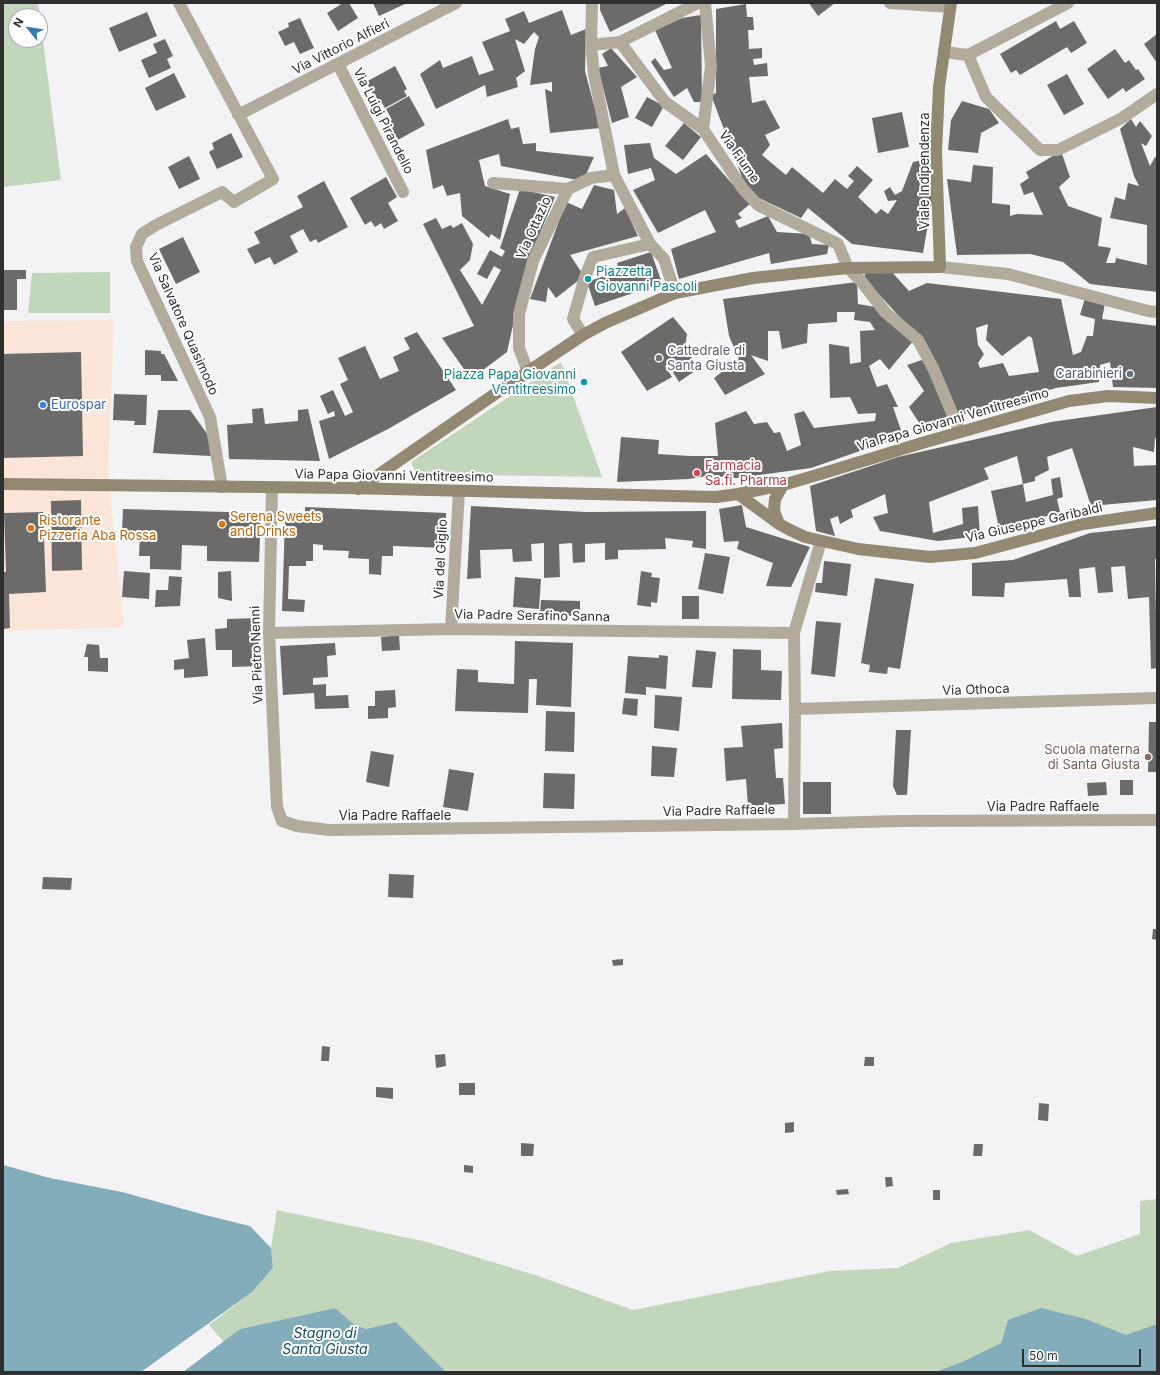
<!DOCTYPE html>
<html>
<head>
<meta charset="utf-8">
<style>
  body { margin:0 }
  #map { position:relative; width:1160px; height:1375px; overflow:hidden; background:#f3f3f5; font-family:Inter,sans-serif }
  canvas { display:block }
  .frame { position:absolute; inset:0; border:4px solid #2f2f30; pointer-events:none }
  .north { position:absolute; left:8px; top:8px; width:40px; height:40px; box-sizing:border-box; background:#fff; border:1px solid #acacac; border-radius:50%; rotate:300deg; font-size:11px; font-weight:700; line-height:16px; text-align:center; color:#2f2f30 }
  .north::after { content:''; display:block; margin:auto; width:14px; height:18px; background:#357bb0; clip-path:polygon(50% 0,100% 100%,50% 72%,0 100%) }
  .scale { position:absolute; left:1022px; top:1349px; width:119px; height:18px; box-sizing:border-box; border:2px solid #2f2f30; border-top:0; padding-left:5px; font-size:12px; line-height:14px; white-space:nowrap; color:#2f2f30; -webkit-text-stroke:3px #fff; paint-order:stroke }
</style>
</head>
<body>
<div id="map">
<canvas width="1160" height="1375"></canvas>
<div class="frame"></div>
<div class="north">N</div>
<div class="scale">50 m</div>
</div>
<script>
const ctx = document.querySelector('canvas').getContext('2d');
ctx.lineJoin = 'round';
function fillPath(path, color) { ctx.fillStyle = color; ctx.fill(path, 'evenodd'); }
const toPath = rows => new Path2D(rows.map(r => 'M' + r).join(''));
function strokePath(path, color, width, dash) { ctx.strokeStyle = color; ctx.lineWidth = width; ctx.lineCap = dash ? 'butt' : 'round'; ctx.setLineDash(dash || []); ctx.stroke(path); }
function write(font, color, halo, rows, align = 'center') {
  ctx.font = font + ' Inter,sans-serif'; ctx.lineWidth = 4; ctx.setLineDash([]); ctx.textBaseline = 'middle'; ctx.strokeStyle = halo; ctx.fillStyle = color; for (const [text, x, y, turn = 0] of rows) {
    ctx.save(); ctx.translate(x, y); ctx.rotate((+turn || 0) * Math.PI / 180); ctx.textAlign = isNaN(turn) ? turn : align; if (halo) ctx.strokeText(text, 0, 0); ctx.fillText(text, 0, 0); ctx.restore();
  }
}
const industrial = toPath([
  [114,320,108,472,124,627,3,631,3,321]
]);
const green = toPath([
  [3,3,38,3,40,16,16,16,16,40,40,40,40,18,61,180,3,187],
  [110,272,110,313,28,313,32,273],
  [561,362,602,477,416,474,411,462],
  [1157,1199,1157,1324,1127,1336,1086,1319,1008,1320,1001,1343,962,1362,935,1372,446,1372,396,1322,366,1329,355,1325,335,1308,240,1329,224,1342,209,1325,252,1292,273,1268,271,1248,277,1210,427,1242,538,1276,633,1310,830,1271,898,1268,951,1243,1029,1230,1077,1256,1140,1234,1140,1201]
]);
const water = toPath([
  [3,1165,50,1178,122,1192,205,1215,250,1226,271,1248,273,1268,252,1292,141,1372,3,1372],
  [335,1308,355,1325,366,1329,396,1322,446,1372,183,1372,240,1329],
  [1041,1308,1086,1319,1126,1335,1157,1324,1157,1372,935,1372,962,1362,1001,1343,1008,1320]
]);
const building = toPath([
  [343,3,349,3,358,18,338,31,327,13],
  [373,3,407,3,379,16],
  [600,3,668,3,610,32,600,10],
  [809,3,835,3,818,16],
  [746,4,747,17,753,17,754,30,748,30,749,49,762,48,762,58,753,59,754,65,767,63,768,76,749,77,752,103,765,100,780,128,765,135,770,145,762,155,786,175,792,167,823,193,835,179,847,189,854,181,848,176,857,166,873,180,858,197,876,214,881,209,888,214,897,200,888,201,884,191,890,187,895,195,902,191,913,162,927,159,933,195,923,253,852,244,808,208,801,218,748,193,711,95,716,93,716,9],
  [562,10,571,35,586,29,585,71,600,128,550,133,545,89,552,92,552,82,530,85,535,49,539,37,534,32,524,44,515,39,525,71,516,78,518,87,487,97,485,85,436,109,420,74,440,60,443,68,472,56,479,75,494,70,482,42,510,31,505,19,524,11,529,23],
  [147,12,157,36,119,52,109,28],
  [701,15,702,102,694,102,687,88,674,97,651,62,655,58,664,70,672,68,655,30,682,18],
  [300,18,314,48,300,54,294,42,285,46,278,32,289,27,288,23],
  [1056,21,1060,29,1074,21,1087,43,1071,53,1067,47,1020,75,1016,70,1011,73,1000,54],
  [1157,34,1157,63,1144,44],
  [165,39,173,56,167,59,171,68,149,78,141,60,157,53,153,44],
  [611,48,637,77,621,87,629,117,612,123,598,68,608,66,602,54],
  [1115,49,1125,63,1129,60,1136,70,1138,69,1145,79,1126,92,1123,88,1108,99,1087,69],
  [395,66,407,89,404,91,407,96,385,108,382,103,379,105,366,82],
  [174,73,186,97,156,111,145,88],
  [1067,74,1084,104,1064,115,1047,85],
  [409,96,425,125,396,141,386,123,392,120,386,109],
  [647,97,664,106,652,127,635,118],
  [962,101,989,109,999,123,981,133,978,153,948,150,951,120],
  [902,112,909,147,878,153,872,118],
  [508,119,511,129,519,127,523,144,536,143,536,151,594,157,583,181,501,166,499,154,479,160,485,186,510,194,500,240,491,234,489,238,462,216,460,193,447,196,443,185,433,189,426,150],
  [1131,119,1136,127,1140,121,1152,136,1146,146,1141,143,1150,166,1155,157,1157,158,1157,292,1090,284,1063,262,1030,254,957,255,947,179,971,182,973,165,993,167,992,203,1010,205,1010,216,1017,214,1043,215,1033,192,1024,195,1020,184,1029,178,1026,172,1061,151,1070,177,1059,187,1068,206,1102,218,1098,246,1111,248,1106,263,1115,263,1116,258,1147,265,1147,225,1110,218,1115,197,1125,200,1128,183,1139,186,1134,176,1120,129],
  [684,123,701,137,683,160,665,146],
  [231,133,243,157,217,169,209,152,214,149,212,143],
  [650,143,654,158,676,174,706,154,750,204,738,214,742,218,735,221,739,228,768,216,777,232,809,234,812,244,829,245,827,254,771,264,769,253,679,279,671,249,716,232,705,210,658,233,633,190,655,180,651,168,628,174,624,145],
  [189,156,200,179,179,189,168,167],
  [386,177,397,197,388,203,398,221,384,229,381,223,375,227,371,221,365,225,350,198],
  [324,181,348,227,318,243,316,239,310,242,303,229,290,236,298,252,274,265,270,257,255,264,247,249,260,243,254,232,303,207,297,196],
  [594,185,614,190,617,214,625,208,638,236,570,255,584,276,556,298,548,287,546,302,530,299,566,202,582,209],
  [520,189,555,197,526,267,507,352,471,379,442,338,474,326,423,224,436,218,442,229,451,225,453,228,462,223,473,244,470,260,460,270,482,305,501,270,494,266,487,279,477,274,490,250,502,257,505,251,500,248],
  [183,237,200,272,176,284,159,249],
  [651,252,662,283,595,306,587,282,619,271,617,263],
  [3,270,26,270,26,279,17,279,17,310,3,310],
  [866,270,891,271,909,291,927,283,1061,299,1073,355,1081,352,1087,336,1093,336,1095,319,1080,315,1085,298,1105,303,1102,319,1157,326,1157,388,1113,387,1110,362,1100,365,1099,382,1056,388,957,416,929,349,864,278],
  [988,324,986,340,1002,356,1029,336,1032,338,1039,372,1009,376,1003,363,980,368,978,363,984,354,978,345,976,328],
  [857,282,858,304,875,307,914,340,889,370,880,359,869,366,877,387,887,384,898,407,893,407,903,436,811,468,737,478,706,476,689,479,617,482,621,437,659,440,658,454,690,456,718,456,715,423,746,411,754,424,767,422,774,433,780,432,787,451,801,445,794,414,804,411,814,428,875,421,876,413,858,414,850,397,830,398,829,344,849,347,850,364,861,362,860,331,875,330,870,322,854,320,855,312,837,312,837,322,808,324,807,343,782,349,779,331,768,331,768,361,751,355,765,374,725,395,714,378,739,359,729,336,723,299],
  [673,317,687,334,685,348,699,368,679,382,668,364,665,366,672,377,647,391,621,352],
  [417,332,456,390,388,429,329,459,319,421,335,416,334,411,328,414,320,396,333,390,345,416,353,412,340,384,348,380,338,358,365,346,380,379,399,371,393,357,410,349,404,338],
  [145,350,161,351,161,354,164,354,178,381,161,381,161,375,145,375],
  [81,352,83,456,3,458,3,354],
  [922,360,935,377,952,419,923,429,909,407,924,391,907,365],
  [114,394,147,395,146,425,134,425,135,421,113,420],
  [1157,407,1157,439,1155,438,1154,452,1133,447,1134,466,1157,465,1157,500,1091,506,1072,448,1047,457,1049,470,1035,477,1035,481,1023,484,1017,456,984,468,989,479,929,502,933,533,963,524,962,508,978,506,980,536,938,541,880,531,873,517,888,513,885,494,851,510,853,517,840,524,838,516,830,519,835,536,816,531,810,486,898,457,1051,422],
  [263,408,265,424,298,421,298,410,308,409,320,461,229,459,227,425,253,423,252,409],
  [158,410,190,410,208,435,211,456,153,453],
  [1060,477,1063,497,1057,499,1060,512,1031,521,999,528,991,491,1023,484,1026,502,1053,495,1051,479],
  [81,500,82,570,52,571,51,501],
  [742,505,746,527,810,547,791,587,766,586,773,563,737,549,739,541,724,542,719,509],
  [471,506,586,512,706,511,706,549,692,547,693,541,665,538,666,549,618,550,618,559,605,560,605,543,585,544,585,562,573,563,572,543,559,544,560,577,544,578,544,543,531,544,532,561,513,562,512,549,480,550,481,578,467,579],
  [305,507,446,513,445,548,393,546,393,556,382,556,381,575,369,574,369,559,348,558,349,551,323,550,323,545,313,544,313,561,306,561,306,566,289,566,288,599,305,600,304,612,282,611,285,521,305,522],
  [123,509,261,513,259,562,207,561,207,546,182,545,181,570,150,569,150,556,139,556,140,533,122,532],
  [43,512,46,592,9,594,10,628,3,629,3,572,6,572,4,513],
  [1157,526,1157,559,1155,559,1157,668,1151,669,1149,597,1128,599,1125,566,1111,567,1113,592,1098,593,1095,567,1079,569,1081,597,1069,597,1067,579,1005,583,1004,597,972,596,972,563,1013,560,1090,533],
  [705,553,730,557,723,594,698,589],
  [824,561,851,564,847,596,815,592,816,583,822,583],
  [124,571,150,573,149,599,122,597],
  [231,571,232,601,218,598,218,572],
  [641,571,652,573,651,577,660,578,657,603,651,602,651,607,637,605],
  [169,576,182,577,180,606,155,607,156,590,168,590],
  [515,577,541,579,539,609,513,607],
  [875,578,914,584,900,669,888,667,887,674,869,672,870,665,861,663],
  [682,596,699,596,699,619,682,619],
  [541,600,580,601,580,616,540,615],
  [258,618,259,666,232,667,232,650,216,650,215,629,227,628,227,619],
  [816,621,841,623,835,677,811,674],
  [399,635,400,650,382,651,381,637],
  [205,638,208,676,184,678,184,669,174,670,174,660,189,658,187,640],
  [515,641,573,643,571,707,536,705,537,679,529,679,528,713,455,711,457,669,478,670,478,682,514,684],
  [335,643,336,655,327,656,328,677,313,678,313,685,326,684,326,696,348,695,349,708,315,709,314,693,283,695,280,646],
  [87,644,99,645,100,658,108,658,108,672,88,671,88,657,84,657],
  [733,649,761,650,761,670,782,671,781,700,732,699],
  [696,650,716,652,712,688,692,687],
  [659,655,668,656,666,689,646,687,646,695,625,693,628,656,659,658],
  [395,690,396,707,388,708,388,718,368,719,368,706,375,706,375,691],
  [655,695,682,697,679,731,654,728],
  [624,698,638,699,637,716,622,714],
  [546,711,575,712,574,752,545,751],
  [1149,722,1157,722,1157,772,1148,772],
  [782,723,783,748,774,749,776,778,783,778,785,804,748,806,746,779,726,781,724,748,743,747,741,726],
  [896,730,911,730,907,795,897,795,893,786],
  [652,746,677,748,674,777,651,776],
  [371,751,394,755,389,787,366,782],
  [449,769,474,773,468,811,443,807],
  [544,773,575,774,574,809,543,808],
  [1120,780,1133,780,1133,795,1120,795],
  [803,782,831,782,831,814,803,814],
  [1106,782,1107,795,1088,796,1087,783],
  [389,874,414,875,413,898,388,897],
  [43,877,72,878,71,890,42,889],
  [1153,929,1157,929,1157,940,1152,939],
  [623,959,623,965,613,966,612,960],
  [322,1046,330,1047,329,1061,321,1061],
  [445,1054,446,1066,436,1068,435,1055],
  [865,1057,874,1057,874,1066,864,1066],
  [459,1083,475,1083,475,1095,459,1095],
  [376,1087,393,1088,393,1099,376,1097],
  [1039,1103,1049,1104,1048,1121,1038,1120],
  [794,1122,794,1132,785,1133,785,1123],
  [521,1143,534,1144,533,1156,521,1156],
  [974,1144,983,1144,982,1156,973,1156],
  [464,1165,473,1166,473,1173,464,1172],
  [885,1177,892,1177,893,1186,886,1187],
  [848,1189,849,1194,837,1195,836,1190],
  [933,1190,940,1190,940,1200,933,1200]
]);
const street = toPath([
  [179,3,273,179,234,202,222,192,156,225,142,234,136,247,137,261,210,417,222,487],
  [592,3,591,45,594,74,614,175,650,244,664,259,675,293],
  [890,3,950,7],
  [620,42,665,102,703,129,743,189,758,205,838,244,848,268,861,281,885,312,918,340,933,368,960,432],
  [591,45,620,42,698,3],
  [944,52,968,55,1068,3],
  [968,55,986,97,1040,150,1058,150,1122,118,1157,94],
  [338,64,403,192],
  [238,115,456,3],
  [703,129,711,66,705,3],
  [493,183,568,189],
  [940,267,1008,274,1148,311,1157,312],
  [583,335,573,319,585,277,593,257,650,244],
  [528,372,519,348,519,314,533,261,568,189,591,178,614,175],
  [272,488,269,633,277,807,282,821,297,826,329,830,794,824,899,821,1157,820],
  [451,629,459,491],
  [269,633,451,629,794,633],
  [795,709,1157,698],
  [794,824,795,709,794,633,821,541]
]);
const secondary = toPath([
  [3,484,348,488,716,497,738,494,783,485,827,472,922,443,1069,401,1108,396,1157,398],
  [358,489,505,387,583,335,605,323,675,293,753,278,848,268,940,267,936,152,939,87,951,3],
  [738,494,779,524,790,530,805,537,858,549,930,557,975,553,1083,524,1157,513],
  [779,524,774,511,775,499,783,485]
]);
const markers = [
  [588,279,4,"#0f9aa8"],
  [659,358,4,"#6b7280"],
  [1130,374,4,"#5c6f8a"],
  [584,382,4,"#0f9aa8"],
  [43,405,4,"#3f7fe0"],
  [697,473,4,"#e0444e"],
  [222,524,4,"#e8710a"],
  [31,528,4,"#e8710a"],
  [1148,757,4,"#8d6e63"]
];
const streetNames = [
  ["Via Vittorio Alfieri",341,47,-27],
  ["Via Luigi Pirandello",383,121,63],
  ["Via Fiume",739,157,55],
  ["Viale Indipendenza",925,171,-90],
  ["Via Ottazio",534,228,-66],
  ["Via Salvatore Quasimodo",183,324,66],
  ["Via Papa Giovanni Ventitreesimo",953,420,-16],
  ["Via Papa Giovanni Ventitreesimo",394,476,1],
  ["Via Giuseppe Garibaldi",1034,523,-13],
  ["Via del Giglio",441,559,-87],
  ["Via Padre Serafino Sanna",532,616,1],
  ["Via Pietro Nenni",257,655,-92],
  ["Via Othoca",976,690,-2],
  ["Via Padre Raffaele",1043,807],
  ["Via Padre Raffaele",719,811,-1],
  ["Via Padre Raffaele",395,816]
];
const cultureNames = [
  ["Piazzetta",596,272],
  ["Giovanni Pascoli",596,287],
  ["Piazza Papa Giovanni",576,375,"right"],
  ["Ventitreesimo",576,390,"right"]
];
const worshipNames = [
  ["Cattedrale di",667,351],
  ["Santa Giusta",667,366]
];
const serviceNames = [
  ["Carabinieri",1122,374]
];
const shopNames = [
  ["Eurospar",51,405]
];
const healthNames = [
  ["Farmacia",705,466],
  ["Sa.fi. Pharma",705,481]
];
const foodNames = [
  ["Serena Sweets",230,517],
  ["and Drinks",230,532],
  ["Ristorante",39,521],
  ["Pizzeria Aba Rossa",39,536]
];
const educationNames = [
  ["Scuola materna",1140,750],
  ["di Santa Giusta",1140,765]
];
const waterNames = [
  ["Stagno di",325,1334],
  ["Santa Giusta",325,1350]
];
fillPath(industrial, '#fbe4d8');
fillPath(green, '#c2d6bb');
fillPath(water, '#83adbb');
fillPath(building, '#6d6b6a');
strokePath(street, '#b2ab9c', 12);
strokePath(secondary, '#938973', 12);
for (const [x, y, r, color] of markers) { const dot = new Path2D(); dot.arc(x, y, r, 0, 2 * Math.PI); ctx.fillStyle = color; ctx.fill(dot); strokePath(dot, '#fff', 1.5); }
write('13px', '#2f2f30', '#fff', streetNames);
write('13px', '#0d838f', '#fff', cultureNames, 'left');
write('13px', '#5b616d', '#fff', worshipNames, 'left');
write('13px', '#4e5e75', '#fff', serviceNames, 'right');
write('13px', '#366cbe', '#fff', shopNames, 'left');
write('13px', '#be3a42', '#fff', healthNames, 'left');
write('13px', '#c56008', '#fff', foodNames, 'left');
write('13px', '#785e54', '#fff', educationNames, 'right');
write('italic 14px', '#165061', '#fff', waterNames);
</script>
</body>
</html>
